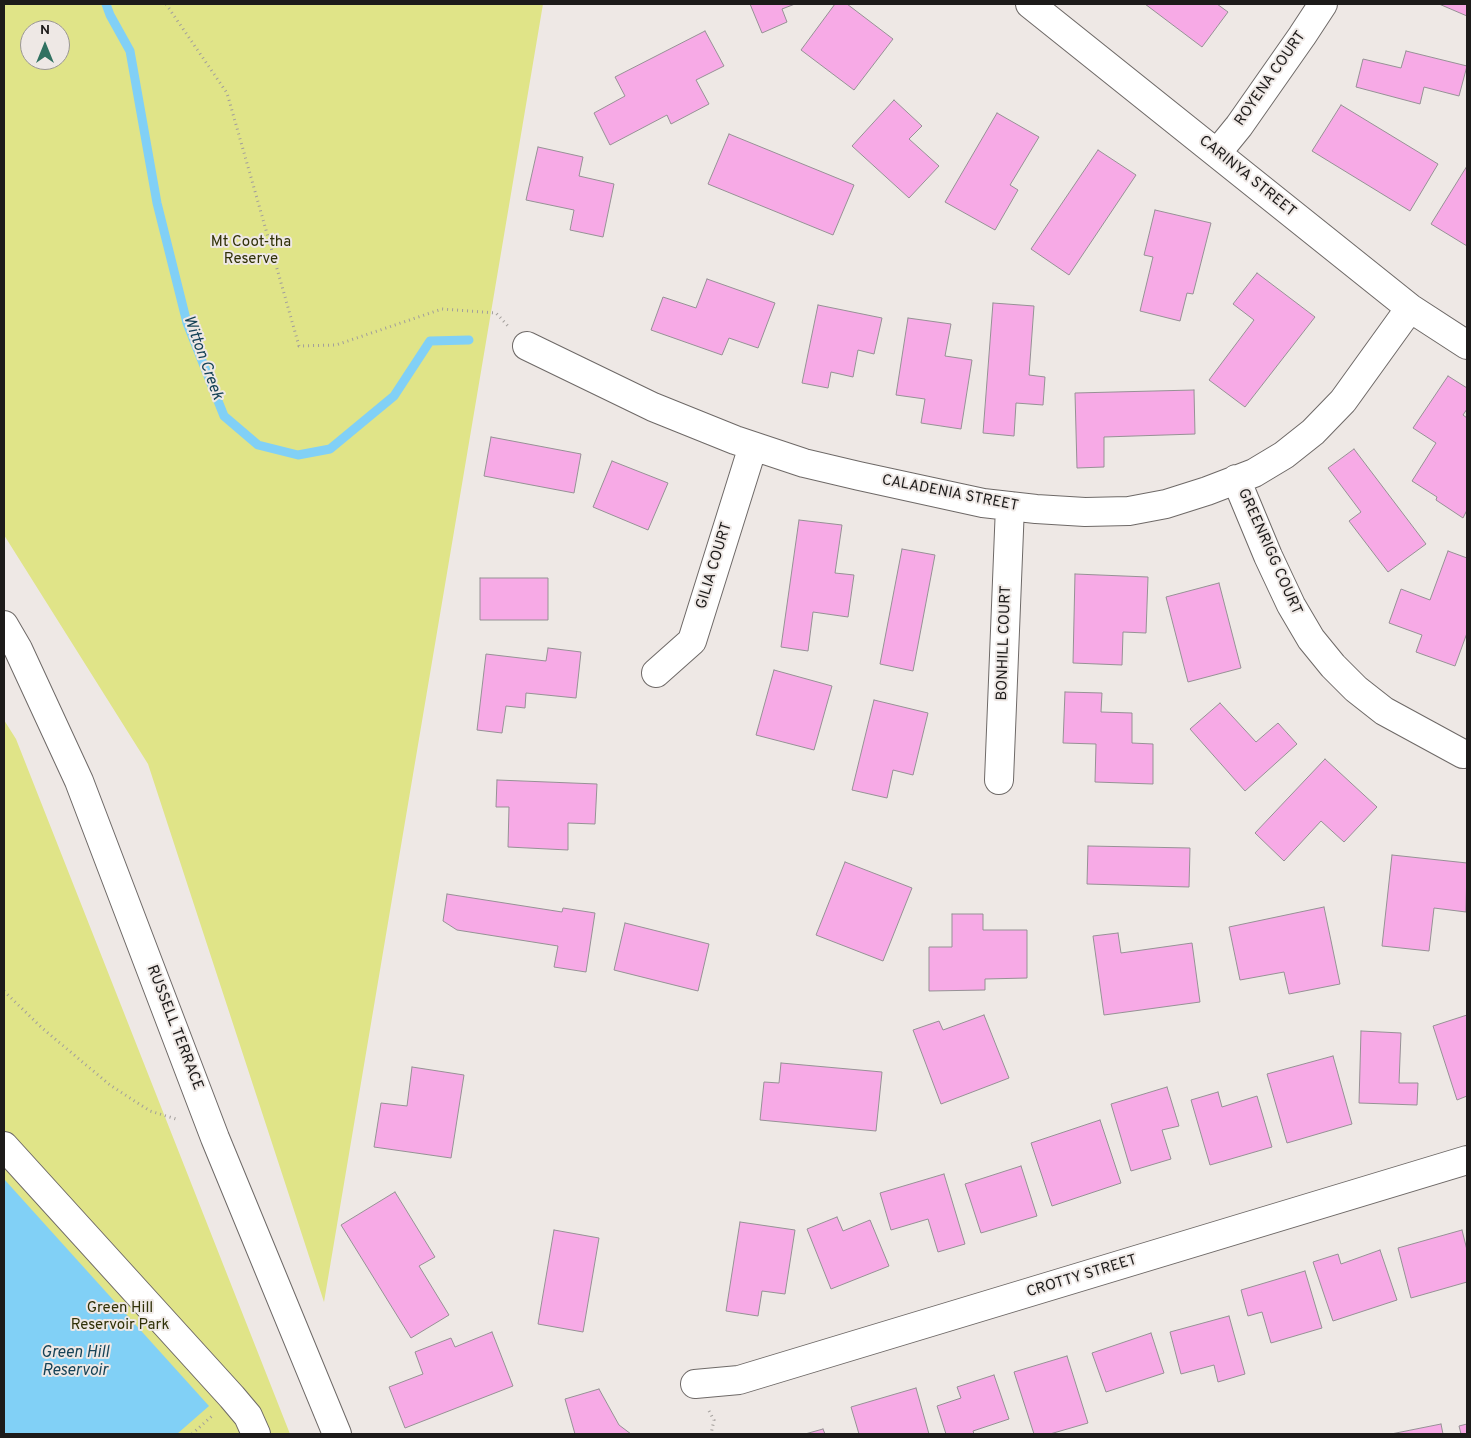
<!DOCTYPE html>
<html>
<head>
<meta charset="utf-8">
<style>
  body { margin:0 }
  #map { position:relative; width:1471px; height:1438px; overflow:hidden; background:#eee8e5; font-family:Overpass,sans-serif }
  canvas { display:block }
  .frame { position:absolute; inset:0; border:5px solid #1d1b1a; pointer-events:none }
  .north { position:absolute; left:20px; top:20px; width:50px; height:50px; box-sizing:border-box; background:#eee8e5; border:1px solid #9a9694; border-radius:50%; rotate:0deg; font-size:14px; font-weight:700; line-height:20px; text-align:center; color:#1d1b1a }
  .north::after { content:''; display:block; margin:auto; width:18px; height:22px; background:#307161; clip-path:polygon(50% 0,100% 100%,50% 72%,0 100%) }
</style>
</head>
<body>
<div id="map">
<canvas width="1471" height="1438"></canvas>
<div class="frame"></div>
<div class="north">N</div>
</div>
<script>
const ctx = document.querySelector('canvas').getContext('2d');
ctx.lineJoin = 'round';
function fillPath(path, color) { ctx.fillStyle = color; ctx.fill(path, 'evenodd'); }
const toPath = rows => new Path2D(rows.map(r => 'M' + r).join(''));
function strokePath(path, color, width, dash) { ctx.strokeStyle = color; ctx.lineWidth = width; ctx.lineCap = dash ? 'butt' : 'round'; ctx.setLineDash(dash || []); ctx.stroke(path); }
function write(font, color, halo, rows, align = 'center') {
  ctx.font = font + ' Overpass,sans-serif'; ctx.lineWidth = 4; ctx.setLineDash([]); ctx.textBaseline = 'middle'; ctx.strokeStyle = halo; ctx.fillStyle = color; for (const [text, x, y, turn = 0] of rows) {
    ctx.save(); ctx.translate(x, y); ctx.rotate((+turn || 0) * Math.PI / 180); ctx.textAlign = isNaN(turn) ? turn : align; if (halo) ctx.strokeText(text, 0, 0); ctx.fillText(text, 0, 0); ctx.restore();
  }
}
const green = toPath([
  [4,4,543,4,324,1302,148,764,4,535],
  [30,30,60,30,60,60,30,60],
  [4,720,16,739,290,1434,4,1434]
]);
const water = toPath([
  [4,1179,209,1406,177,1434,4,1434]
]);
const stream = toPath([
  [106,4,110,15,130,51,157,203,187,323,224,416,258,445,298,455,330,449,394,396,430,341,469,340]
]);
const building = toPath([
  [750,4,795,4,782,9,787,22,762,33,750,4],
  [835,4,847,4,893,39,854,90,801,50,835,4],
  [1145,4,1217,4,1228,12,1202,47,1145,4],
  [1439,4,1467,4,1467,16,1439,4],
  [705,31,724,66,696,80,709,104,671,124,667,115,610,145,594,113,625,96,615,77,705,31],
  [1406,51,1467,66,1459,96,1424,87,1420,104,1356,87,1363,59,1401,68,1406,51],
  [894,100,922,126,909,139,939,166,909,198,852,146,894,100],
  [1341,105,1438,164,1410,211,1312,151,1341,105],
  [997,113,1039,137,1010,185,1018,190,995,230,945,202,997,113],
  [729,134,854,185,833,235,708,184,729,134],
  [538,147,583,157,579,176,614,184,603,237,570,230,574,210,526,200,538,147],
  [1098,150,1136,175,1069,275,1031,249,1098,150],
  [1467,166,1467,246,1431,224,1467,166],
  [1155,210,1211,223,1193,294,1187,293,1180,321,1140,311,1153,257,1144,255,1155,210],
  [1257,273,1315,317,1245,407,1209,380,1254,320,1233,304,1257,273],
  [707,279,775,303,758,348,729,338,722,355,651,330,663,297,696,308,707,279],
  [993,303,1034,306,1029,375,1045,377,1043,405,1016,403,1014,436,983,433,993,303],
  [818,305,882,318,874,354,858,350,853,377,831,372,828,388,802,383,818,305],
  [908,318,951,324,945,356,972,360,961,429,921,423,925,399,896,395,908,318],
  [1448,376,1467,388,1467,409,1463,415,1467,418,1467,510,1463,518,1436,500,1437,497,1412,481,1436,443,1413,428,1448,376],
  [1194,390,1195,434,1104,437,1104,467,1077,468,1075,393,1194,390],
  [491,437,581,454,574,493,484,476,491,437],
  [1354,449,1426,544,1388,572,1349,521,1361,512,1328,468,1354,449],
  [612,461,668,483,648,530,593,507,612,461],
  [799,520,842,525,835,573,854,575,848,617,813,612,808,651,781,647,799,520],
  [902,549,935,555,913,671,880,664,902,549],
  [1448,551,1467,558,1467,633,1455,666,1416,652,1422,635,1389,623,1401,589,1430,600,1448,551],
  [1075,574,1148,577,1146,633,1123,632,1122,665,1073,663,1075,574],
  [480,578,548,578,548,620,480,620,480,578],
  [1219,583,1241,668,1188,682,1166,597,1219,583],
  [548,648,581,652,576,698,526,693,525,708,506,706,502,733,477,730,486,654,546,661,548,648],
  [774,670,832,686,814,750,756,735,774,670],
  [1065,692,1102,693,1101,712,1132,713,1132,743,1153,744,1153,784,1095,782,1096,744,1063,743,1065,692],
  [874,700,928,713,913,775,893,770,887,798,852,790,874,700],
  [1220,703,1256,742,1278,723,1297,744,1245,791,1190,729,1220,703],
  [1325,759,1377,807,1344,842,1321,821,1284,861,1255,833,1325,759],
  [497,780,597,784,595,824,568,823,568,850,508,847,509,807,496,807,497,780],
  [1088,846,1190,848,1189,887,1087,884,1088,846],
  [1392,855,1467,863,1466,912,1434,908,1429,951,1382,946,1392,855],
  [845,862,912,888,883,961,816,935,845,862],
  [447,894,562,912,563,908,595,913,586,972,554,967,558,946,457,930,443,921,447,894],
  [1324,907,1340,984,1289,994,1284,972,1240,980,1229,927,1324,907],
  [952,914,983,914,983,930,1027,930,1027,978,985,979,985,990,929,991,929,947,952,947,952,914],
  [625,923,709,944,698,991,614,970,625,923],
  [1118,933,1121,953,1192,943,1200,1002,1104,1015,1093,936,1118,933],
  [984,1015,1009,1078,941,1104,913,1030,939,1021,943,1030,984,1015],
  [1467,1015,1467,1096,1457,1100,1433,1026,1467,1015],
  [1361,1031,1401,1033,1399,1083,1418,1083,1417,1105,1359,1103,1361,1031],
  [1333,1056,1352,1124,1287,1143,1267,1074,1333,1056],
  [781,1063,882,1072,876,1131,760,1120,764,1082,779,1083,781,1063],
  [412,1067,464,1075,451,1158,374,1147,381,1103,407,1106,412,1067],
  [1167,1087,1179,1126,1162,1130,1171,1159,1131,1171,1111,1104,1167,1087],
  [1218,1092,1222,1107,1257,1096,1272,1147,1210,1165,1191,1100,1218,1092],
  [1100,1120,1121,1183,1052,1206,1031,1143,1100,1120],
  [1021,1166,1037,1216,981,1233,965,1184,1021,1166],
  [944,1174,965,1244,938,1252,928,1219,891,1230,880,1193,944,1174],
  [395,1192,435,1257,419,1266,449,1315,411,1338,341,1225,395,1192],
  [837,1217,843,1231,870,1220,889,1266,831,1289,807,1229,837,1217],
  [740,1222,795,1230,785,1294,762,1291,758,1316,726,1311,740,1222],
  [554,1230,599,1238,583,1332,538,1324,554,1230],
  [1462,1230,1467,1250,1467,1282,1411,1298,1398,1248,1462,1230],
  [1380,1250,1397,1300,1333,1321,1313,1262,1338,1254,1341,1264,1380,1250],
  [1305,1271,1322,1328,1271,1343,1262,1312,1248,1316,1241,1290,1305,1271],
  [1229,1316,1245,1374,1218,1382,1214,1365,1181,1374,1170,1332,1229,1316],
  [492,1332,513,1386,405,1428,389,1387,423,1374,415,1352,451,1338,455,1347,492,1332],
  [1151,1333,1164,1373,1106,1392,1092,1353,1151,1333],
  [1067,1356,1088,1423,1050,1434,1034,1434,1014,1372,1067,1356],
  [994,1375,1009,1419,973,1431,974,1434,946,1434,937,1406,961,1398,957,1387,994,1375],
  [916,1388,929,1434,859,1434,851,1407,916,1388],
  [599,1389,619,1425,631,1434,575,1434,565,1399,599,1389],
  [1441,1424,1443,1434,1391,1434,1441,1424],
  [1467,1424,1467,1434,1461,1434,1459,1426,1467,1424],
  [823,1429,825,1434,805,1434,823,1429]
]);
const path = toPath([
  [166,4,227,93,299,346,336,345,442,309,496,313,508,326],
  [4,991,42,1028,110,1085,150,1111,176,1119],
  [709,1411,714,1420,711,1434],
  [192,1434,212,1416]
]);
const minor = toPath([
  [1030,4,1410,308,1467,345],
  [1217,153,1239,126,1302,36,1323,4],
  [527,346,653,407,735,440,804,463,859,476,983,503,1036,509,1085,512,1129,511,1166,504,1207,491,1254,473,1284,455,1313,432,1343,401,1410,308],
  [1236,479,1268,556,1291,605,1311,639,1333,666,1356,689,1384,711,1463,754],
  [656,673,692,641,753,446],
  [999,780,1010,506],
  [4,1146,232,1397,248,1416,256,1434],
  [695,1384,739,1380,1467,1160]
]);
const major = toPath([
  [4,625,18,649,79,781,215,1138,337,1434]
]);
const streetNames = [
  ["ROYENA COURT",1271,79,-55],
  ["CARINYA STREET",1247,177,39],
  ["CALADENIA STREET",950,494,11],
  ["GREENRIGG COURT",1269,552,66],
  ["GILIA COURT",715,566,-73],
  ["BONHILL COURT",1005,643,-88],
  ["RUSSELL TERRACE",174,1028,69],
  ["CROTTY STREET",1082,1277,-17]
];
const parkNames = [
  ["Mt Coot-tha",251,243],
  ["Reserve",251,260],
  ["Green Hill",120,1309],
  ["Reservoir Park",120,1326]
];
const waterNames = [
  ["Witton Creek",202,358,70],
  ["Green Hill",75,1354],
  ["Reservoir",75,1372]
];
fillPath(green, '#e0e488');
fillPath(water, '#81d0f6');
strokePath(stream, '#81d0f6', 9);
fillPath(building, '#f7aae6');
strokePath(building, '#969195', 1);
strokePath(minor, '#6e6967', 30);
strokePath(major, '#6e6967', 30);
strokePath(path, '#a29e9b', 3, [1, 4]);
strokePath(minor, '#fff', 28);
strokePath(major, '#fff', 28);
write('15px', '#1d1b1a', '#eee8e5', streetNames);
write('15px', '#303107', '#eee8e5', parkNames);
write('italic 16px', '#164357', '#eee8e5', waterNames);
</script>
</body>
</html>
